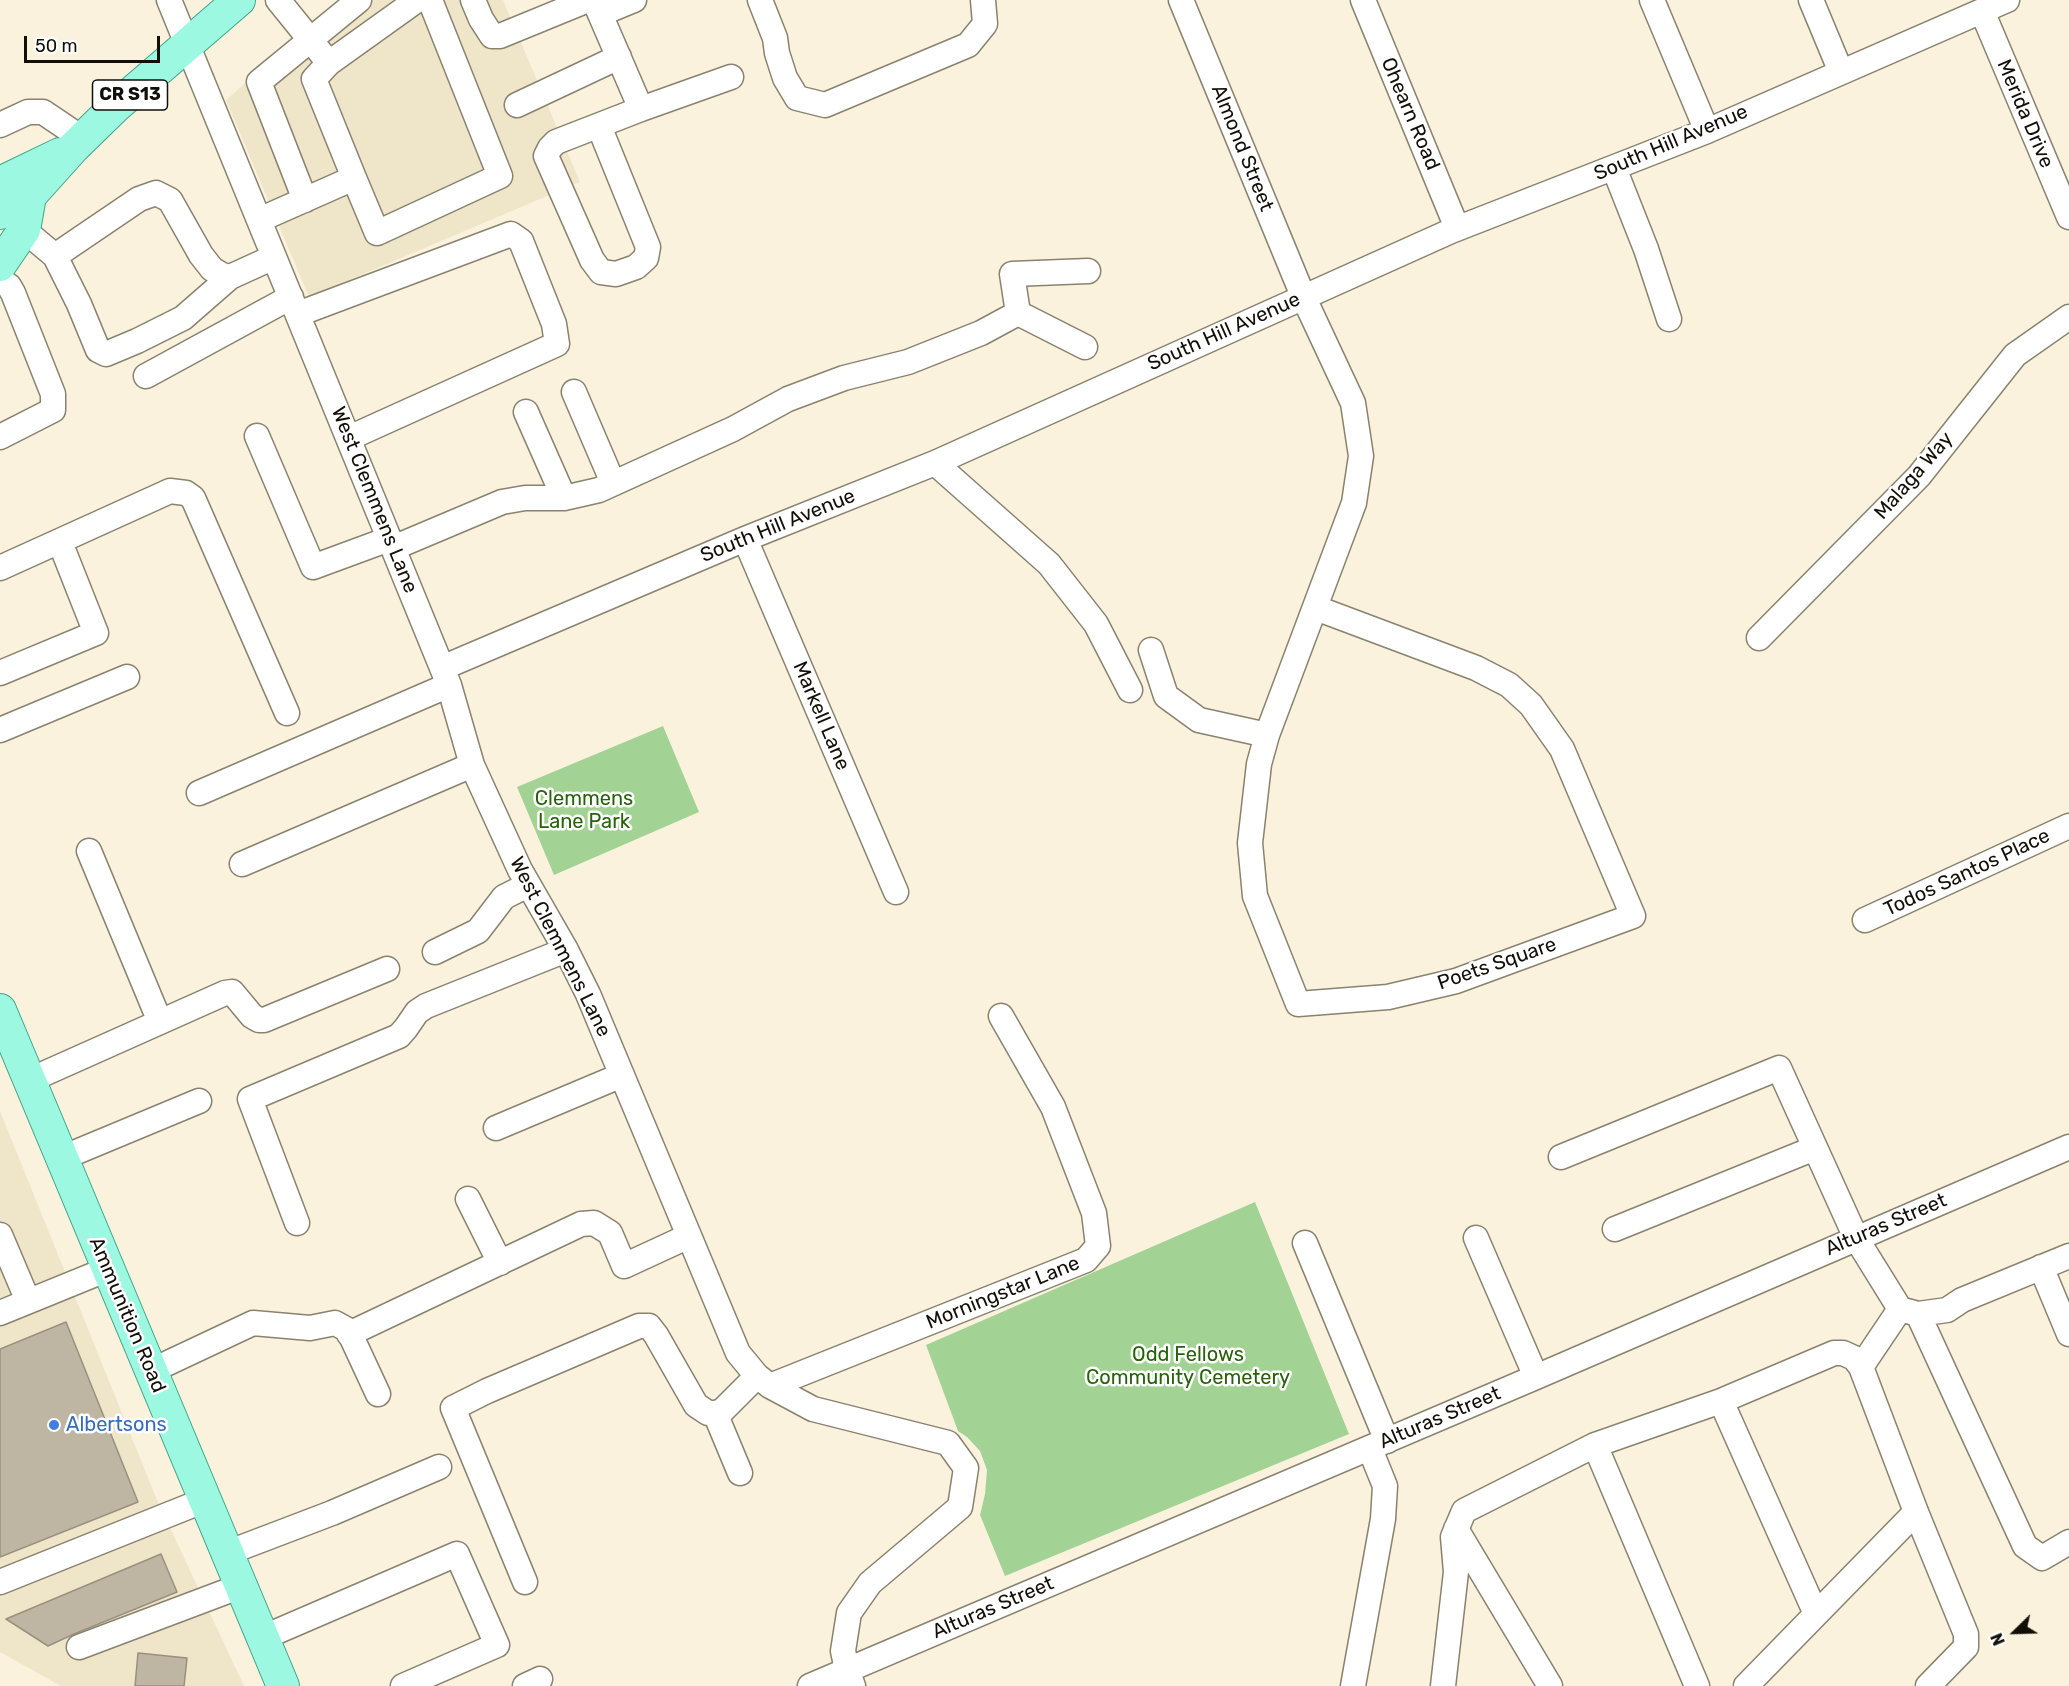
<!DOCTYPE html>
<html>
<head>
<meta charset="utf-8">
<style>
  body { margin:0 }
  #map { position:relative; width:2069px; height:1686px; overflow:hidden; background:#faf2dd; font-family:Rubik,sans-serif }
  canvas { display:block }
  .north { position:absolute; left:1985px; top:1602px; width:60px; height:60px; -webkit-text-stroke:4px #fff; paint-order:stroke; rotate:247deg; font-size:16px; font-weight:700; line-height:24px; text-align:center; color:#110f08 }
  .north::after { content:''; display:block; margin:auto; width:21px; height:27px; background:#110f08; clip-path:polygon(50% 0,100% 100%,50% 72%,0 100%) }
  .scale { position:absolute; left:24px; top:36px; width:136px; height:27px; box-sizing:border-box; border:3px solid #110f08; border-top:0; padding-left:8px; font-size:18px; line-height:21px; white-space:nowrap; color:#110f08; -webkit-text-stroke:4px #fff; paint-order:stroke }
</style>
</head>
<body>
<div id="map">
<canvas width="2069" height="1686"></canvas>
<div class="north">N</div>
<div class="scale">50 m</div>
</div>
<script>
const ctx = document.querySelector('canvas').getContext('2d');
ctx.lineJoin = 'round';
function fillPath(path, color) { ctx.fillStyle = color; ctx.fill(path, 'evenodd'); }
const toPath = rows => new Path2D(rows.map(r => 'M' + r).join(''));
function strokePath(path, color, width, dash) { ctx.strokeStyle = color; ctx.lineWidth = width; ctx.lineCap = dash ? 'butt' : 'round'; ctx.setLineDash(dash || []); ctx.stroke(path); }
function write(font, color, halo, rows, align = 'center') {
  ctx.font = font + ' Rubik,sans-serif'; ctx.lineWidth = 5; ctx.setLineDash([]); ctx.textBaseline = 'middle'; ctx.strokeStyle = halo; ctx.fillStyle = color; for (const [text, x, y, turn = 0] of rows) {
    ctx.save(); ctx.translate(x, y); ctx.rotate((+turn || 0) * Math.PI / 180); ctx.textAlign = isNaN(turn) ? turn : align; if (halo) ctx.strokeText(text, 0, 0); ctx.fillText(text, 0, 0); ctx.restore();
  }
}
const built = toPath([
  [341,0,503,0,580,182,309,297,226,100],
  [0,1111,157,1500,244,1686,61,1686,0,1652]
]);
const green = toPath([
  [663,726,699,812,554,875,517,787],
  [1255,1202,1349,1434,1005,1576,980,1515,985,1494,987,1470,980,1451,967,1437,958,1431,926,1345]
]);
const building = toPath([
  [66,1322,138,1502,0,1557,0,1349,66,1322],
  [161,1554,177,1592,74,1634,48,1646,6,1619,161,1554],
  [138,1653,187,1658,184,1686,135,1686,138,1653]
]);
const minor = toPath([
  [169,0,449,685,472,765,520,870,566,950,588,994,738,1353,757,1376,770,1386,813,1409,948,1443,966,1468,960,1507,870,1583,849,1613,843,1651,847,1670,853,1686],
  [473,0,481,19,492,36,500,36,588,0],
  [594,0,641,109,731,77],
  [760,0,775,38,777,53,785,78,797,98,825,105,968,45,985,24,983,0],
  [1181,0,1303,296,1353,403,1361,456,1354,503,1267,735,1259,764,1250,843,1255,896,1298,1004,1388,997,1456,981,1633,916,1562,749,1531,705,1509,685,1476,668,1316,608],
  [1363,0,1457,228],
  [1652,0,1707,131],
  [1811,0,1841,72],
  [1982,11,2069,217],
  [600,14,634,0],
  [329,63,417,0],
  [517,105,619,57],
  [0,125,28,112,43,112,83,139],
  [599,126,648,247,646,258,636,267,616,274,601,272,592,260,546,156,550,148,556,142,641,109],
  [1614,168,1646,249,1669,319],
  [354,178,377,233,500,176,430,0],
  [305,200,259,82,359,0],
  [259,220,354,178,314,79,329,63,278,0],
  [24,230,55,256],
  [230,277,183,318,137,341,106,354,98,350,79,304,55,256,139,199,156,193,170,200,201,255,212,269,222,275,230,277,274,257],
  [0,280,9,286,13,293,53,394,53,410,0,437],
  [1018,313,1012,274,1088,271],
  [298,314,511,234,521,241,554,324,557,344,349,438],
  [146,376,291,297],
  [574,392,613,483],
  [526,412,564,498],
  [257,436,313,567,389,539],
  [935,463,1049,564,1096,624,1130,690],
  [745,539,896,892],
  [393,548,502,502,525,498,564,498,599,490,733,429,788,399,844,378,908,362,981,333,1018,313,1085,347],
  [0,568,170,491,186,493,193,498,287,713],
  [1759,638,1919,476,2015,355,2069,317],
  [1151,650,1166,696,1199,720,1267,735],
  [442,668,745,539,935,463,1451,231,1707,131,2007,0],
  [0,673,96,633,60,542],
  [0,730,127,677],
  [199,793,449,685],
  [89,851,160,1022],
  [242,864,472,765],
  [1865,920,2069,826],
  [435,952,478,931,504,897,528,885],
  [30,1080,225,993,232,992,252,1016,259,1020,264,1020,387,969],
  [496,1128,622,1075],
  [1561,1157,1779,1068,1856,1238,1900,1309,1918,1314,2025,1546,2042,1558,2069,1542],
  [62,1158,199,1101],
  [468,1199,500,1263],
  [297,1223,250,1099,399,1036,406,1028,417,1012,426,1006,566,950],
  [1615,1229,1815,1148],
  [0,1235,28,1301],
  [1476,1238,1536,1377],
  [1305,1243,1387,1441],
  [2041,1267,2069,1334],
  [0,1313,108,1269],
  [1918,1314,1947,1310,1962,1300,2069,1256],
  [349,1334,581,1224,594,1223,610,1233,624,1266,689,1236],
  [1861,1367,1900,1309],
  [151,1371,253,1323,310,1328,335,1323,346,1329,352,1338,378,1394],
  [770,1386,1086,1260,1098,1246,1094,1213,1053,1107,1001,1016],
  [1721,1401,1816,1614],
  [715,1413,740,1473],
  [1595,1445,1697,1686],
  [1456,1529,1550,1686],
  [227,1553,332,1513,439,1467],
  [0,1582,205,1500],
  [525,1582,453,1408,487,1391,639,1326,649,1326,656,1335,696,1405,708,1413,715,1413,722,1411,757,1376],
  [262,1638,457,1554,497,1645,403,1686],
  [79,1647,241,1586],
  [525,1686,540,1679],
  [810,1686,1536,1377,2069,1147],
  [1353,1686,1383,1519,1385,1486,1370,1449],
  [1443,1686,1456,1572,1453,1537,1464,1511,1595,1445,1721,1401,1834,1353,1843,1353,1854,1358,1861,1367,1916,1512,1966,1634,1966,1647,1928,1686],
  [1746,1686,1916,1512]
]);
const major = toPath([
  [0,183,60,154],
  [0,213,30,196,74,147,114,108,239,0],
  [0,265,24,230,30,196],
  [0,1010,283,1686]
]);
const markers = [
  [54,1425,6,"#3f7fe0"]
];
const shields = [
  [130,95,75]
];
const shieldNames = [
  ["CR S13",130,95]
];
const streetNames = [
  ["Ohearn Road",1410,114,67],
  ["Merida Drive",2025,114,67],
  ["South Hill Avenue",1671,143,-23],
  ["Almond Street",1242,148,68],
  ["South Hill Avenue",1224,332,-24],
  ["Malaga Way",1914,476,-49],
  ["West Clemmens Lane",374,500,68],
  ["South Hill Avenue",778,526,-22],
  ["Markell Lane",821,716,67],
  ["Todos Santos Place",1967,873,-25],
  ["West Clemmens Lane",560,947,63],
  ["Poets Square",1497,964,-19],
  ["Alturas Street",1886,1225,-23],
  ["Morningstar Lane",1003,1293,-22],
  ["Ammunition Road",127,1315,67],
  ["Alturas Street",1440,1418,-23],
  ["Alturas Street",993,1608,-23]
];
const parkNames = [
  ["Clemmens",584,799],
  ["Lane Park",584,822],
  ["Odd Fellows",1188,1355],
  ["Community Cemetery",1188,1378]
];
const shopNames = [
  ["Albertsons",66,1425]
];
fillPath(built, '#efe5c9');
fillPath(green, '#a3d394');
fillPath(building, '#beb6a2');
strokePath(building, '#99917e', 1.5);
strokePath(minor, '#89826f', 27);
strokePath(major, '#42a489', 34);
strokePath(minor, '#fff', 24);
strokePath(major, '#9df8e2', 32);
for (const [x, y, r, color] of markers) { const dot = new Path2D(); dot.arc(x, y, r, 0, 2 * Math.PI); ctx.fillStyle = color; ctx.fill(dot); strokePath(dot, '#fff', 2); }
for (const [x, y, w] of shields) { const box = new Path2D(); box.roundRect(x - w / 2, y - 15, w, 30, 4.5); ctx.fillStyle = '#fff'; ctx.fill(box); strokePath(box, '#110f08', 1.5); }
write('bold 18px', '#110f08', null, shieldNames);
write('20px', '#110f08', '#fff', streetNames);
write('20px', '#26620a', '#fff', parkNames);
write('20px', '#366cbe', '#fff', shopNames, 'left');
</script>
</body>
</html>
